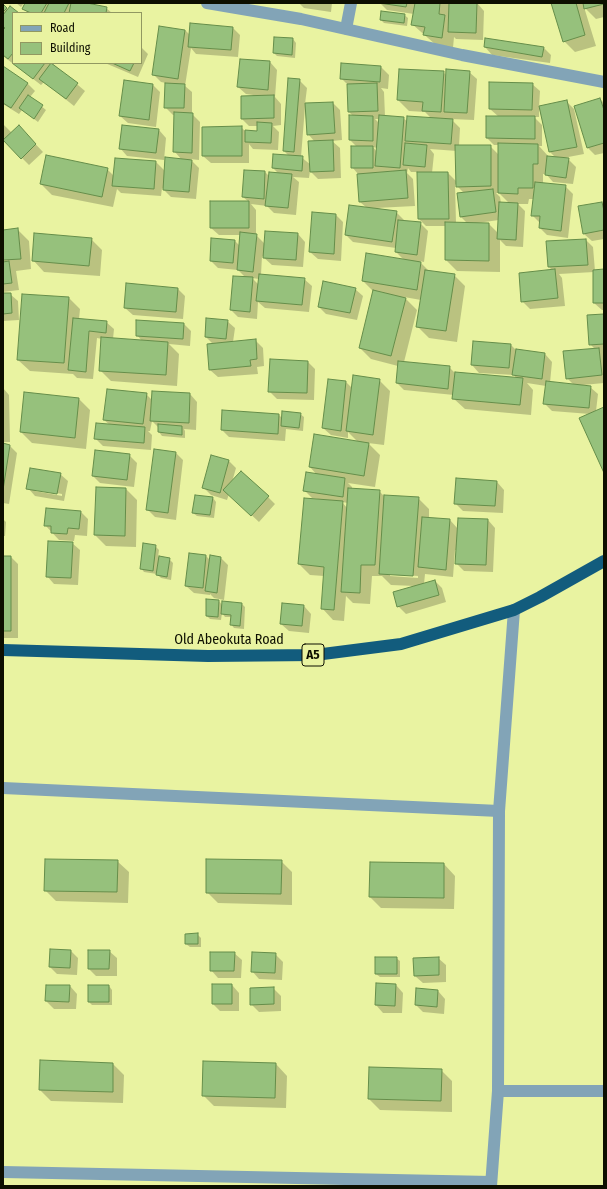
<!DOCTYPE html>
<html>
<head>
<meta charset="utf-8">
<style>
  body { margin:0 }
  #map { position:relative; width:607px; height:1189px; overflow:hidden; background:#e9f3a1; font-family:"Fira Sans Condensed",sans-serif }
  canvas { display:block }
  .frame { position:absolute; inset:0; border:4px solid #0d0f00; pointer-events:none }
  .legend { position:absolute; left:12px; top:12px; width:130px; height:52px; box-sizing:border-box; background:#e9f3a1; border:1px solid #919861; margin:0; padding:5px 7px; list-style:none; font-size:12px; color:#0d0f00 }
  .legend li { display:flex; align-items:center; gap:8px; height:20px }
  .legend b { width:20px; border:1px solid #919861 }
</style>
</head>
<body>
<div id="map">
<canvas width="607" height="1189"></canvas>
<div class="frame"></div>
<ul class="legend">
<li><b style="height:5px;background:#82a4b7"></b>Road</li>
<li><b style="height:11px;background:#96c17c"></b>Building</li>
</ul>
</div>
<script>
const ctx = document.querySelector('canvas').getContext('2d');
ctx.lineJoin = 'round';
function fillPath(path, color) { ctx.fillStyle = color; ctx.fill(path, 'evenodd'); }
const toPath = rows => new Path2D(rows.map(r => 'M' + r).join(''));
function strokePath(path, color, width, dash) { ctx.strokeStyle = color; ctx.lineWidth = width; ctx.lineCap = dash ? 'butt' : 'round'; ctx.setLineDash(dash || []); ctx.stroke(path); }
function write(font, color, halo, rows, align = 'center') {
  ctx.font = font + ' "Fira Sans Condensed",sans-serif'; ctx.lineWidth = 3.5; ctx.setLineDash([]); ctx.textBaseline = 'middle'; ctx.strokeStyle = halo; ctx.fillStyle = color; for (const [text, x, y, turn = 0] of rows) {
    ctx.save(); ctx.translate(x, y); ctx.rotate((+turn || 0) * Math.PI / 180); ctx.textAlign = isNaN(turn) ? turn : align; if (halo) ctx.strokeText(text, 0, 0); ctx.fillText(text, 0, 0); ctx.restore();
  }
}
const shadow = toPath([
  [16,3,24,3,21,7],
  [26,3,70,3,72,5,72,3,82,3,106,8,112,13,28,13,23,8],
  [299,3,332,3,331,12,304,8],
  [380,3,477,3,484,11,483,40,456,39,454,37,453,48,436,45,412,24,414,14,387,10],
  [552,3,604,3,604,17,596,19,584,7,596,46,575,52,564,41],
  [3,5,8,10,17,13,13,13,13,63,52,63,85,91,74,106,44,82,41,85,3,56,3,31,5,29,3,27],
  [403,14,408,18,407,26,384,23,381,20],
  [233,28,240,35,238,57,196,54,191,48,185,86,192,92,192,114,200,122,199,160,190,159,199,168,196,199,171,197,162,188,161,196,121,193,117,189,113,207,52,195,41,184,107,169,114,176,156,162,165,171,182,160,174,151,175,115,173,115,165,107,166,83,161,82,153,74,185,30,190,35],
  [293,39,296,43,295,58,277,56,274,53],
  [486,39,544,48,551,55,550,63,492,55,485,47],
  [141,47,148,54,138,77,105,63,141,63],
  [270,62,277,70,275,97,281,104,281,125,273,126,279,132,278,150,253,149,249,144,249,163,211,163,203,156,241,127,245,131,257,132,258,126,249,126,242,119,253,95,246,94,238,87],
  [342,64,381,67,389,75,388,89,381,88,384,92,385,116,403,118,408,122,432,119,425,112,409,111,398,100,443,72,447,76,469,72,477,79,474,120,451,119,460,128,459,146,490,146,499,155,499,145,494,145,487,138,499,117,490,109,532,84,540,91,539,107,566,101,574,109,584,154,563,158,568,159,576,167,573,184,553,182,546,174,543,174,543,184,565,186,573,194,568,238,547,235,540,228,540,223,532,215,534,199,529,199,528,204,518,204,525,211,523,247,506,246,500,240,500,272,457,271,446,260,446,226,426,226,419,219,418,172,411,172,408,168,407,173,413,179,415,206,376,208,396,212,404,220,403,221,420,223,428,231,424,262,419,261,429,271,454,275,465,286,457,342,429,338,417,326,421,300,404,297,417,310,404,362,449,367,455,373,516,378,514,375,479,373,472,365,511,345,516,350,545,354,552,362,550,383,574,385,567,378,595,349,590,344,604,315,604,383,583,385,583,386,590,387,598,394,596,411,604,408,604,471,590,414,552,411,544,403,546,386,527,383,533,390,531,415,465,409,453,398,454,395,404,390,397,383,398,366,371,359,360,348,374,292,363,281,367,254,404,260,396,252,396,248,353,242,346,235,367,208,360,202,358,174,352,167,357,147,350,140,353,116,349,112,348,85,341,78],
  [539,108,550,152,556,158,549,157,539,146,542,146,542,125,534,117,539,117],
  [375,119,379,119,379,123],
  [373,147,377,148,377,152],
  [430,149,457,151,457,182,448,173,432,173,434,154],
  [455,184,464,193,460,216,468,224,456,223],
  [496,193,499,193,510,204,501,203,500,197],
  [499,220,499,234,489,224,477,224,477,223],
  [3,67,27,83,35,91,30,97,46,110,38,122,22,110,19,114,3,104],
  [299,80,307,88,305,104,333,103,340,110,342,140,332,141,340,148,341,178,318,179,310,171,309,178,293,177,299,182,296,215,274,213,267,206,251,204,256,210,256,235,265,244,298,234,305,242,303,267,272,265,262,256,261,275,304,279,312,286,309,312,265,308,258,302,257,319,238,317,231,310,246,278,238,270,218,268,211,261,234,240,240,246,241,235,219,235,211,228,249,202,243,197,265,172,269,176,279,174,273,168,289,156,284,151],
  [305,107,308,134,315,142,311,165,301,157],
  [252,278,259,279,259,285],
  [125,82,153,85,160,92,156,127,128,123,120,116],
  [600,99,604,103,604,153,595,155,588,148,575,107],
  [3,124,12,133,26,134,43,152,29,165,5,141,3,143],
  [123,126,159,130,166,138,164,160,127,156,120,148],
  [602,203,604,205,604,239,592,241,584,234],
  [336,215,343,222,341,261,318,259,310,252],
  [17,229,29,241,31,269,16,271,19,290,3,292,3,231],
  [91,239,102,250,100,276,44,272,33,260],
  [586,240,593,247,595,271,604,270,604,310,602,310,594,303,594,272,559,274,562,278,565,306,530,309,522,301,553,271,549,267],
  [127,284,178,289,185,296,183,319,133,315,125,308],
  [355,289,363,296,357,320,326,314,319,307],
  [3,294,10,294,18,301,19,320,3,321],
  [69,298,80,309,79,319,106,322,114,329,113,339,142,341,137,335,184,324,191,331,190,346,169,344,179,354,177,386,111,381,100,370,102,339,97,338,93,379,77,378,73,374,30,371,18,360],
  [227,321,235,328,233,342,255,340,263,348,264,366,257,367,258,374,218,377,210,370,208,344,213,344,206,337],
  [308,362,315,369,314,400,277,399,269,391],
  [379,380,390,391,384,445,368,443,380,455,375,487,348,483,352,487,352,489,379,491,385,497,418,498,429,509,429,518,450,520,458,529,488,520,495,528,493,572,464,571,456,563,457,550,455,550,453,577,425,574,424,584,435,581,442,588,446,602,406,614,398,606,415,586,391,585,382,576,372,576,370,604,353,603,346,596,344,621,333,620,322,608,324,576,310,575,299,564,318,499,312,498,304,490,317,475,310,467,358,442,348,432,348,438,331,435,323,428,346,382,352,388],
  [342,502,348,503,347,508],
  [390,574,418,576,418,578,390,576],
  [3,388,9,395,10,442,3,442],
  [25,393,79,399,90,410,86,449,32,443,21,432],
  [146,394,152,400,190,394,197,402,196,430,184,429,185,431,185,438,162,436,159,432,159,428,152,421,150,431,148,431,152,435,151,450,103,446,96,439,110,425,104,420],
  [223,411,279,415,282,418,300,414,304,417,303,431,286,429,285,441,229,437,222,430],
  [3,444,10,446,17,453,9,504,3,503],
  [155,450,176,453,183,460,176,520,155,517,147,509],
  [129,455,137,463,134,487,100,483,93,476],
  [229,461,236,468,232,482,268,497,275,504,259,522,229,494,227,500,211,495,203,487],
  [60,474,68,481,64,501,35,496,28,488],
  [35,489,62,494,62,496,35,491],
  [497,482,504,490,503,513,463,511,455,503],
  [97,488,126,489,137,500,136,547,106,546,95,535],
  [213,498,216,502,214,518,197,516,193,513],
  [81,512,88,519,87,536,75,535,74,541,59,540,45,525],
  [3,519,6,522,5,536,3,536],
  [72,543,80,550,78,585,54,584,47,576],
  [155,546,159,550,158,557,169,559,173,563,171,580,161,578,157,574,144,572,141,568],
  [190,554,206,556,210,560,221,558,228,565,224,600,214,598,210,594,210,595,194,593,186,586],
  [3,557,11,557,18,564,18,638,3,638],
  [219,601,222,605,242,604,245,607,244,629,234,628,231,624,232,617,225,617,222,613,221,620,210,619,207,616],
  [304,606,311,614,309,633,289,631,281,624],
  [117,861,129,872,128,903,56,901,45,890],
  [281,861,292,872,292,905,218,903,207,892],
  [444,864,455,876,454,909,381,908,370,897],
  [197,934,201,938,201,947,190,947,186,944],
  [71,951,78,958,77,975,57,974,50,967],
  [109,951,117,958,117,976,96,976,89,969],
  [234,953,242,960,241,978,218,978,211,970],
  [275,954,283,962,282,980,259,979,252,971],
  [396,958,400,961,400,977,380,977,376,974],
  [438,958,446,965,446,982,423,983,415,976],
  [232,985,239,993,239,1011,220,1011,213,1004],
  [376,985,396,985,403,993,402,1013,383,1013,376,1005],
  [47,986,70,986,77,994,76,1009,54,1009,46,1001],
  [109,986,112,990,112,1005,92,1005,89,1002],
  [273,988,281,996,281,1011,259,1012,251,1004],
  [438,991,445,999,444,1014,423,1012,416,1005],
  [113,1064,124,1075,123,1103,51,1101,40,1090],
  [276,1064,287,1076,286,1108,214,1106,203,1095],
  [441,1070,452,1081,452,1112,380,1110,369,1099]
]);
const building = toPath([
  [25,3,47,3,41,13,31,13,22,9,25,3],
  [49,3,69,3,64,13,44,13,49,3],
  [71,3,87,3,107,7,106,13,69,13,71,3],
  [379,3,407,3,406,7,379,3],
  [415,3,440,3,439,14,445,15,442,38,423,35,425,27,411,25,415,3],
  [449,3,477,3,476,33,448,32,449,3],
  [551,3,576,3,585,35,563,42,551,3],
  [583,3,604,3,604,4,584,9,583,3],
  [3,4,7,8,3,12,3,4],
  [10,6,19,13,13,13,13,53,8,59,3,55,3,30,5,28,3,26,3,15,10,6],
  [381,11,405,14,404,23,380,20,381,11],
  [190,23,233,27,231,50,188,47,190,23],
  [159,26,185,30,178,79,152,75,159,26],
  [274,37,293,38,292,55,273,53,274,37],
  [485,38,544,47,542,57,484,47,485,38],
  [240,59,270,61,268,90,237,87,240,59],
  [13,62,13,63,45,63,33,79,12,63,13,62],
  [51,63,78,83,66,99,39,79,51,63],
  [112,63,134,63,130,71,112,63],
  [341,63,381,66,380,82,340,79,341,63],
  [3,66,28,83,11,108,3,103,3,66],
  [399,69,444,71,441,112,422,111,423,102,397,100,399,69],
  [446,69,470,71,467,113,444,112,446,69],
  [288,78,300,79,294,152,283,151,288,78],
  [124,80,153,84,149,120,119,116,124,80],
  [489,82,533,83,532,110,489,109,489,82],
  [165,83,185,84,184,108,164,108,165,83],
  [377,83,378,111,348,112,347,84,377,83],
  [28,95,43,105,34,119,19,108,28,95],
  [274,95,274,118,241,119,241,96,274,95],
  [600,98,604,110,604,143,587,148,574,106,600,98],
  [567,100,577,147,549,152,539,106,567,100],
  [333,102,335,133,307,135,305,103,333,102],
  [174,112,193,113,192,153,173,152,174,112],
  [349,115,373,116,373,141,349,140,349,115],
  [379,115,404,117,400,168,375,166,379,115],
  [407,116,453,119,451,144,405,141,407,116],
  [486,116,535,116,535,139,486,138,486,116],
  [257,122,272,123,271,143,245,142,245,130,257,131,257,122],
  [19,125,36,144,21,159,3,140,19,125],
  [122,125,159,129,156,153,119,149,122,125],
  [242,126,242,156,202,156,202,127,242,126],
  [333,140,334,171,310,172,308,141,333,140],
  [405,143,427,145,425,167,403,165,405,143],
  [498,143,538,144,538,164,533,164,533,188,518,188,518,194,498,193,498,143],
  [455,145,491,145,491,186,456,187,455,145],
  [351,146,373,146,373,168,351,168,351,146],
  [273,154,303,156,302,171,272,168,273,154],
  [46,155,108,168,102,197,40,184,46,155],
  [547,156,569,158,566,178,545,175,547,156],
  [165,157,192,160,189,192,163,190,165,157],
  [115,158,156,161,154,189,112,186,115,158],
  [244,170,265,171,264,199,242,197,244,170],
  [406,170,408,198,359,202,357,174,406,170],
  [269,172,292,174,288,208,265,206,269,172],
  [417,172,448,172,449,219,418,219,417,172],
  [535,182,566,185,561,231,539,228,540,216,531,216,535,182],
  [493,189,496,212,460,217,457,193,493,189],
  [210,201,249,201,249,228,210,228,210,201],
  [499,202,518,203,516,240,497,239,499,202],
  [602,202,604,211,604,230,583,234,578,206,602,202],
  [349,205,397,211,392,242,345,235,349,205],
  [312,212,336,214,334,254,309,252,312,212],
  [398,220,421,222,417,255,395,252,398,220],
  [445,222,489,223,489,261,445,260,445,222],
  [18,228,21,259,3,260,3,230,18,228],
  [265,231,298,233,296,260,263,258,265,231],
  [240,232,257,234,253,272,237,270,240,232],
  [34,233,92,238,89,266,32,261,34,233],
  [211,238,235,240,233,263,210,261,211,238],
  [586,239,588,265,548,267,546,241,586,239],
  [366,253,421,262,417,290,362,281,366,253],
  [9,261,12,283,3,284,3,262,9,261],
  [555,269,558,298,521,302,519,273,555,269],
  [604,269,604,303,593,303,593,270,604,269],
  [425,270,455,274,446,331,416,327,425,270],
  [259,274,305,278,302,305,256,301,259,274],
  [233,276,253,277,250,312,230,310,233,276],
  [323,281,356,288,350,313,318,307,323,281],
  [126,283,178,288,176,312,124,308,126,283],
  [373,290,406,298,391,356,359,348,373,290],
  [3,293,11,293,12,313,3,314,3,293],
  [22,294,69,297,64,363,17,360,22,294],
  [604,314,604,344,589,345,587,315,604,314],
  [73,318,107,321,106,333,89,331,86,372,68,370,73,318],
  [206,318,228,320,226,339,205,337,206,318],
  [136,320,184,323,183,339,136,336,136,320],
  [101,337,168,342,166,375,99,371,101,337],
  [256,339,257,359,250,360,251,366,209,370,207,344,256,339],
  [473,341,511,344,509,368,471,365,473,341],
  [599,348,602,375,566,379,563,351,599,348],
  [516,349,545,353,542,379,512,375,516,349],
  [270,359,308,361,307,393,268,392,270,359],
  [398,361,450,366,448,389,396,383,398,361],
  [455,372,523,378,520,405,452,399,455,372],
  [353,375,380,379,373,435,346,431,353,375],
  [328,379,346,381,341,431,322,428,328,379],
  [546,381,591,386,589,408,543,404,546,381],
  [107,389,147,393,143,424,103,420,107,389],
  [152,391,190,393,189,423,150,421,152,391],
  [24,392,79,398,75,438,20,432,24,392],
  [604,407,604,473,579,418,604,407],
  [222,410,279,414,278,434,221,430,222,410],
  [282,411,301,413,299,428,281,426,282,411],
  [96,423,145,427,144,443,94,439,96,423],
  [158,424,182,426,182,435,158,432,158,424],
  [314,434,369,443,364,476,309,467,314,434],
  [3,443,10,445,3,490,3,443],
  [154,449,176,452,168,513,146,510,154,449],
  [95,450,130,454,127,480,92,476,95,450],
  [211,455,229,460,220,493,202,488,211,455],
  [30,468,61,473,57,494,26,489,30,468],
  [241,471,269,496,251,516,223,490,241,471],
  [306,472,345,478,343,497,303,491,306,472],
  [456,478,497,481,495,506,454,504,456,478],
  [96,487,126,488,125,536,94,535,96,487],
  [348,488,380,490,375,565,361,565,360,593,341,592,348,488],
  [195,495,213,497,210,515,192,513,195,495],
  [384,495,419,497,413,576,379,574,384,495],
  [304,498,343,501,334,610,321,609,324,567,298,564,304,498],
  [46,508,81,511,79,529,68,528,67,534,51,533,51,526,44,526,46,508],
  [422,517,450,519,446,570,418,567,422,517],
  [458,518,488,519,486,565,455,564,458,518],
  [48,541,73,542,71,578,46,577,48,541],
  [143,543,156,545,153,571,140,569,143,543],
  [189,553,206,555,203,588,185,586,189,553],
  [210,555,221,557,217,593,205,591,210,555],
  [3,556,11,556,11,631,3,631,3,556],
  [159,556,170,558,167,577,156,575,159,556],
  [435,580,439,595,397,607,393,592,435,580],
  [206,599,219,600,218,617,206,616,206,599],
  [222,601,242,603,240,626,230,625,231,615,221,614,222,601],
  [282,603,304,605,302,626,280,624,282,603],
  [45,859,118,860,117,892,44,891,45,859],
  [206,859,282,860,281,894,206,893,206,859],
  [370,862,444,863,444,898,369,897,370,862],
  [198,933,198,944,185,944,185,934,198,933],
  [50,949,71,950,70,968,49,967,50,949],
  [88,950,110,950,109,969,88,969,88,950],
  [210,952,235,952,234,971,210,971,210,952],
  [252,952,276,953,275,973,251,972,252,952],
  [375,957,397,957,397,974,375,974,375,957],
  [439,957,439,975,414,976,413,958,439,957],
  [376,983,396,984,395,1006,375,1005,376,983],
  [212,984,232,984,232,1004,212,1004,212,984],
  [46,985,70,985,69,1002,45,1001,46,985],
  [88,985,109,985,109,1002,88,1002,88,985],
  [274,987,274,1004,250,1005,250,988,274,987],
  [416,988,438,990,437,1007,415,1005,416,988],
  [40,1060,113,1063,113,1092,39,1090,40,1060],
  [203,1061,276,1063,275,1098,202,1096,203,1061],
  [369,1067,442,1069,441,1101,368,1099,369,1067]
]);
const minor = toPath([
  [207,3,301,19,462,55,604,82],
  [346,29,351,3],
  [3,788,499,811],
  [498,1091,604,1091],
  [3,1172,491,1182],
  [491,1186,498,1091,499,811,514,610]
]);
const trunk = toPath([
  [3,650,208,656,315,655,401,644,514,610,540,597,604,561]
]);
const shields = [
  [313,655,22]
];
const shieldNames = [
  ["A5",313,655]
];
const streetNames = [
  ["Old Abeokuta Road",229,640]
];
fillPath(shadow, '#0003');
fillPath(building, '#96c17c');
strokePath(building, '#658d4a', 1);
strokePath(minor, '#82a4b7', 12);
strokePath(trunk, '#125c7d', 12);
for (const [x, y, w] of shields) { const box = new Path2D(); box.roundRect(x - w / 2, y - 11, w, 22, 3); ctx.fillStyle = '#e9f3a1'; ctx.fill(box); strokePath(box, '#0d0f00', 1); }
write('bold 13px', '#0d0f00', null, shieldNames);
write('14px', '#0d0f00', '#e9f3a1', streetNames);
</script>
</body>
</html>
